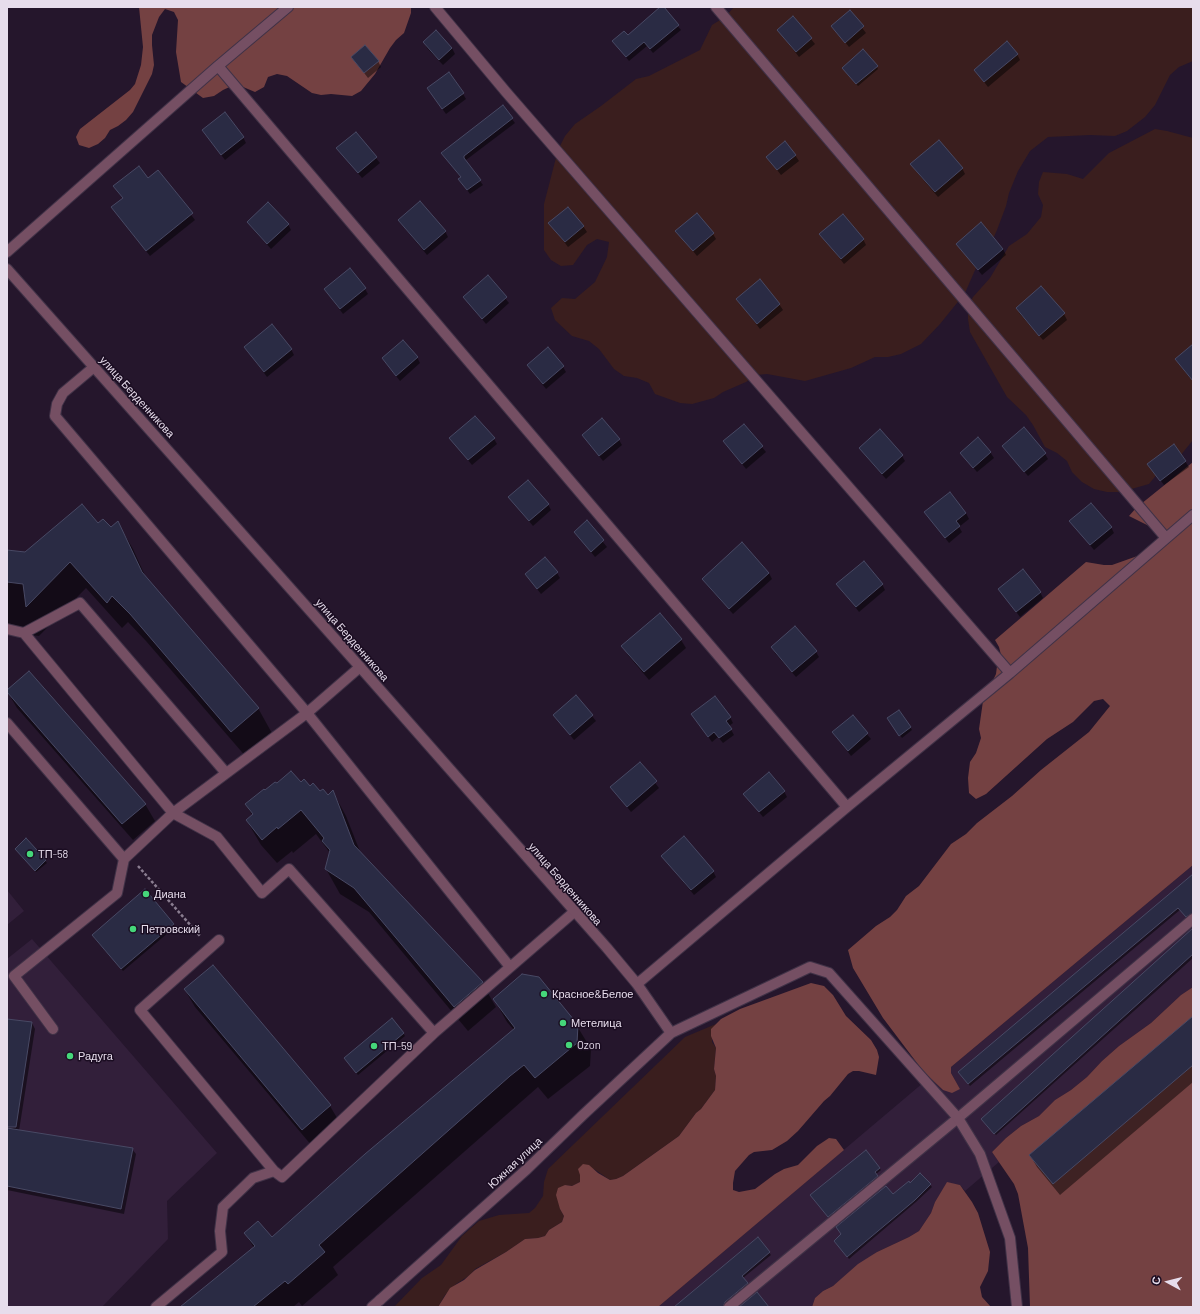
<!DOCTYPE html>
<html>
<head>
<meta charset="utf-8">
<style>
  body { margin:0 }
  #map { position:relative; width:1200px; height:1314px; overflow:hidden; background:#25162c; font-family:Barlow,sans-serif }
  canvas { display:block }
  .frame { position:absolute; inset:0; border:8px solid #e7ddec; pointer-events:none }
  .north { position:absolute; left:1148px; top:1262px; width:40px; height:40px; -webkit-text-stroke:3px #1b0d22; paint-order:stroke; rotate:277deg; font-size:11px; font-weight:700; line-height:16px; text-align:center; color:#e7ddec }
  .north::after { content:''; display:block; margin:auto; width:14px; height:18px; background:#e7ddec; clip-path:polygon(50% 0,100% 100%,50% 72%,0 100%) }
</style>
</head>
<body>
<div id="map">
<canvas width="1200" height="1314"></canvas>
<div class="frame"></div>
<div class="north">С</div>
</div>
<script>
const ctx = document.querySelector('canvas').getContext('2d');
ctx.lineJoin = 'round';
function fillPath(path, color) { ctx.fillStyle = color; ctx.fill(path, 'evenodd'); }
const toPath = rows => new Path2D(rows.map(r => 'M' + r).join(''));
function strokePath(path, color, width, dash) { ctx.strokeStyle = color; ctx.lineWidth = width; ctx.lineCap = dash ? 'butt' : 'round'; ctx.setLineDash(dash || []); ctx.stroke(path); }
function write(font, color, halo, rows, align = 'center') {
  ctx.font = font + ' Barlow,sans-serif'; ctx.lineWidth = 3; ctx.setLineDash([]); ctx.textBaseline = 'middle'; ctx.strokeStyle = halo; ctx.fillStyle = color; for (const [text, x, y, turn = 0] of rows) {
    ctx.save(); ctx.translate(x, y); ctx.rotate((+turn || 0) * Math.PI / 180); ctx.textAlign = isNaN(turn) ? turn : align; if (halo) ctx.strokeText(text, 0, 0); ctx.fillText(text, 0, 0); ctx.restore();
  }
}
const built = toPath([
  [1193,865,1193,987,1181,995,1151,1023,1119,1046,1102,1061,1087,1077,1071,1090,1055,1100,1039,1116,1021,1126,1006,1138,992,1152,999,1162,965,1191,960,1185,947,1183,935,1202,931,1213,919,1231,909,1237,877,1252,833,1286,823,1291,815,1298,812,1307,658,1307,930,1077,943,1090,960,1089,951,1073,951,1067],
  [7,890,24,911,7,925],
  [32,939,217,1153,167,1201,168,1239,102,1307,7,1307,7,959]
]);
const green = toPath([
  [734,7,1193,7,1193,61,1179,67,1170,75,1155,105,1145,117,1127,131,1115,136,1090,135,1048,137,1030,151,1018,171,1009,193,1006,206,997,230,987,252,979,261,965,293,940,324,921,344,901,354,888,357,875,357,851,368,805,381,767,374,756,375,746,382,723,392,714,398,692,404,680,403,655,394,649,383,637,378,624,376,614,369,599,349,589,341,572,336,555,320,551,308,562,298,575,299,595,282,607,257,609,242,597,239,587,245,573,265,561,266,551,260,544,250,544,204,558,150,565,136,575,124,601,106,636,79,649,76,700,50,712,25,725,17],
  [1155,129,1167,131,1193,138,1193,440,1180,456,1158,473,1149,484,1121,492,1107,492,1094,489,1082,482,1072,472,1067,461,1057,453,1045,447,1033,425,1026,415,1007,397,970,332,968,319,968,307,973,297,990,278,1009,246,1027,234,1041,217,1043,205,1038,194,1039,182,1043,172,1067,174,1083,179,1109,153],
  [716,1024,712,1029,712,1042,716,1048,714,1069,716,1076,715,1090,701,1109,696,1113,679,1136,623,1176,616,1179,610,1180,594,1169,580,1175,580,1182,572,1186,565,1185,560,1209,564,1216,562,1222,549,1230,545,1236,538,1238,525,1239,506,1252,475,1269,470,1275,456,1284,445,1295,438,1307,394,1307,422,1278,441,1265,462,1236,479,1221,499,1215,529,1213,535,1208,543,1196,544,1182,548,1169,685,1037]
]);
const forest = toPath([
  [139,7,411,7,411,13,404,33,396,40,390,48,375,74,361,91,352,96,331,94,321,95,312,93,287,76,277,74,268,77,264,87,255,92,236,84,223,90,214,96,203,98,181,82,176,52,178,20,174,12,165,9,159,17,152,35,152,45,154,65,152,74,133,112,126,120,118,126,110,130,105,138,98,144,89,148,79,145,76,137,80,129,130,90,135,84,141,65,143,47],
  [1193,462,1193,865,951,1067,951,1073,960,1089,952,1093,943,1090,923,1071,883,1018,853,968,848,950,876,926,890,917,897,910,906,896,919,886,951,844,966,834,977,823,1012,796,1041,770,1089,732,1110,706,1103,699,1094,701,1073,722,1047,739,986,794,976,799,969,793,968,778,970,762,976,753,981,738,979,729,983,701,996,674,997,666,1001,655,999,647,995,640,1086,562,1104,565,1112,565,1143,554,1155,543,1159,536,1155,529,1129,516,1136,508],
  [811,983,824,986,833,995,846,1016,871,1040,877,1050,879,1057,876,1075,859,1071,853,1071,848,1074,830,1096,824,1101,798,1131,787,1141,772,1150,754,1152,749,1155,735,1171,733,1183,733,1190,739,1192,755,1189,775,1174,784,1169,798,1165,817,1146,829,1138,836,1139,844,1150,658,1307,438,1307,450,1288,464,1280,475,1270,506,1252,525,1239,538,1238,545,1236,549,1230,562,1222,564,1216,560,1209,556,1195,558,1188,565,1185,572,1186,580,1182,580,1175,578,1169,583,1164,589,1165,598,1173,610,1180,616,1179,623,1176,679,1136,696,1113,701,1109,715,1090,716,1076,714,1069,716,1048,711,1036,711,1029,721,1019,740,1009],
  [1193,987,1193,1307,1030,1307,1028,1248,1018,1194,1014,1184,992,1152,1006,1138,1021,1126,1039,1116,1055,1100,1071,1090,1087,1077,1102,1061,1119,1046,1151,1023,1181,995],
  [947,1182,960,1185,972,1202,978,1213,990,1252,988,1271,980,1287,982,1297,991,1307,812,1307,815,1298,823,1291,833,1286,858,1264,877,1252,909,1237,919,1231,931,1213,935,1202]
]);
const shadow = toPath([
  [662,7,681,30,653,53,647,46,629,61,613,41,628,36],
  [850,12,866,33,849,47,832,26],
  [793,17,815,44,799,57,778,30],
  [436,31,452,48,455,54,443,65,427,48,424,42],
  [1017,54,1020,60,988,87,975,70],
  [352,57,378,61,381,67,368,78],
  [877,67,878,69,858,86,844,70],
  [428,89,463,94,466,99,446,114],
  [502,106,515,123,466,160,466,162,483,185,470,194,462,183,461,178,445,157],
  [203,131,243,137,246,143,225,160],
  [356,133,380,163,362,178,338,149],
  [795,155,799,161,781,175,767,157],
  [912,164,962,168,965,174,938,197,915,170],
  [158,171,195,220,150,256,112,208,123,199,115,187,147,180],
  [399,221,445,231,448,237,427,255,403,226],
  [248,223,288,224,291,230,271,249,252,228],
  [550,223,583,226,587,232,568,247],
  [677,231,713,234,716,239,697,256],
  [821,234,863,239,866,245,844,264],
  [957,244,1003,249,1006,255,982,275],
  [488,277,509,303,486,324,468,302],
  [1041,288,1064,314,1067,320,1043,340,1020,314,1017,308],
  [365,289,368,294,343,314,325,290],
  [737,299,779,304,783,310,760,329],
  [1193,345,1193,375,1190,378,1176,360],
  [245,347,291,349,294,355,267,377],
  [417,357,420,363,400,381,383,359],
  [528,366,563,367,566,372,546,389],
  [744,425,766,452,746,469,725,442],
  [880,431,902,456,905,461,886,479,864,454,861,448],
  [583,436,619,440,622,445,603,461],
  [450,438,494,439,497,444,472,465],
  [1174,445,1189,467,1164,485,1152,469],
  [1007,451,1045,454,1048,459,1028,476],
  [990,452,994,458,977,472,965,458],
  [509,497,548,504,551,510,533,526],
  [926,513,966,513,969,519,959,527,962,532,949,543],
  [587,522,607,547,595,557,575,532],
  [1071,522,1111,527,1114,533,1094,550],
  [118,523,133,549,147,580,258,708,273,735,247,758,146,641,128,622,122,628,86,588,39,636,7,632,7,551,25,553,98,525,111,529],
  [557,573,560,578,541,594,526,575],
  [769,573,772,579,733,614,706,584,703,579],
  [838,584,882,584,885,590,859,612],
  [999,589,1040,592,1043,598,1020,617],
  [660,614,681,640,686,648,649,680,628,655,623,646],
  [772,647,816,652,819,657,796,677,775,653],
  [7,691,145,804,155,821,133,840,17,708],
  [576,696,596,721,574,740,554,715],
  [899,711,912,730,902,738,890,721],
  [852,716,871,739,851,756,833,732],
  [730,717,733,723,729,726,734,735,723,743,718,737,712,742,696,720],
  [640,763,659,788,631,812,612,788],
  [301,784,328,796,333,792,346,816,361,854,482,983,496,1007,468,1031,369,912,340,894,326,869,330,853,316,834,293,853,292,851,277,863,261,845,247,821,253,816,246,805,265,792],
  [784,791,787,797,763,817,744,794],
  [26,840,47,863,36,872,17,851],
  [666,861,713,871,716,877,694,895],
  [1193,876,1193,899,970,1086,961,1074],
  [173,924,175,927,123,971,94,938],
  [1193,929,1193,958,996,1135,984,1122],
  [185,990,330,1106,340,1123,312,1146,195,1007],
  [494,999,577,1026,591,1049,590,1066,548,1099,538,1087,333,1267,338,1275,302,1306,299,1302,293,1307,182,1307,254,1248,245,1233,272,1238,514,1030,507,1022],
  [1193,1018,1193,1082,1060,1195,1037,1167,1030,1155],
  [7,1020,32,1023,35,1029,19,1131,132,1149,136,1154,124,1214,7,1190],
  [403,1033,405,1036,358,1075,345,1059],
  [879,1168,881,1170,875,1175,878,1179,830,1219,813,1198],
  [920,1174,932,1187,916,1202,849,1259,837,1243,893,1196,910,1184],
  [757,1238,771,1255,743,1278,749,1285,725,1307,675,1307]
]);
const building = toPath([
  [660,7,664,7,679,25,650,49,644,42,626,57,612,41,624,31,628,35,660,7],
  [850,10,864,26,845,43,831,26,850,10],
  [793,16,812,38,796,52,777,30,793,16],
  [436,30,452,48,439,60,423,42,436,30],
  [1007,41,1018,54,984,82,974,70,1007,41],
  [365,45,379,61,364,73,351,57,365,45],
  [863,49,878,66,856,84,842,68,863,49],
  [449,72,464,93,442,109,427,88,449,72],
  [503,105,513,118,464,156,464,158,481,180,467,190,458,179,461,177,441,153,503,105],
  [225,112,244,137,221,155,202,130,225,112],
  [356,132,377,157,358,173,336,148,356,132],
  [939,140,963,168,935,192,910,164,939,140],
  [785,141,796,155,777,170,766,157,785,141],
  [139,166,148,178,158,170,193,213,146,251,111,207,123,198,113,186,139,166],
  [420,201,446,231,424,250,398,220,420,201],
  [268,202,289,224,267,244,247,222,268,202],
  [568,207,584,226,565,242,548,223,568,207],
  [697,213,714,233,693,251,675,231,697,213],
  [843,214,864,239,841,259,819,234,843,214],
  [981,222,1003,249,978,270,956,244,981,222],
  [350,268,366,288,340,309,324,289,350,268],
  [488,275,507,297,482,319,463,297,488,275],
  [760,279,780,304,757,324,736,299,760,279],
  [1041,286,1065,313,1039,336,1016,308,1041,286],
  [272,324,292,349,264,372,244,347,272,324],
  [403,340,418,357,396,376,382,358,403,340],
  [1193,344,1193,381,1175,359,1193,344],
  [548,347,564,366,543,384,527,365,548,347],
  [475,416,495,438,468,460,449,438,475,416],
  [602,418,620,439,599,456,582,435,602,418],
  [744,424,763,446,742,464,723,441,744,424],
  [1024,427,1046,453,1024,472,1002,446,1024,427],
  [880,429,903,455,882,474,859,448,880,429],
  [978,437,991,452,973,468,960,453,978,437],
  [1174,444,1186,461,1160,481,1147,464,1174,444],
  [528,480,549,504,529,521,508,497,528,480],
  [950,492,966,513,956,521,960,526,945,538,924,512,950,492],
  [1091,503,1112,527,1090,545,1069,521,1091,503],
  [82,504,98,523,103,519,111,527,118,521,142,572,259,708,231,732,130,614,112,596,107,603,70,562,26,607,23,584,7,582,7,550,25,552,82,504],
  [587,520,604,540,591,552,574,532,587,520],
  [742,542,769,573,729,609,702,579,742,542],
  [545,557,558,572,537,589,525,574,545,557],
  [864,561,883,584,856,607,836,584,864,561],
  [1023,569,1041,592,1016,612,998,589,1023,569],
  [660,613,682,639,644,672,621,646,660,613],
  [795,626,817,651,792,672,771,647,795,626],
  [29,671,146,804,122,824,7,692,7,690,29,671],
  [576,695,593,715,570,735,553,715,576,695],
  [715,696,731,717,726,721,732,729,719,738,714,732,708,737,691,714,715,696],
  [899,710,911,727,899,736,887,718,899,710],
  [853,715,868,733,848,751,832,732,853,715],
  [640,762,657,781,627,807,610,787,640,762],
  [291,771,301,782,304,779,310,786,313,783,320,791,323,789,328,795,333,790,354,845,483,982,454,1007,354,888,325,869,330,850,322,841,324,838,301,810,278,829,277,827,262,840,246,820,253,814,245,804,264,789,265,790,275,782,277,783,291,771],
  [769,772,785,791,759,812,743,794,769,772],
  [684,836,714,871,691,890,661,856,684,836],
  [26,838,46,860,35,871,15,849,26,838],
  [1193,874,1193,913,1186,917,1178,908,968,1084,958,1072,1193,874],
  [145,889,174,924,121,969,92,935,145,889],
  [1193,928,1193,954,994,1134,981,1119,1193,928],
  [213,965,331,1105,302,1130,184,989,213,965],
  [522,974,539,977,578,1025,577,1043,535,1078,524,1065,510,1076,319,1245,325,1252,288,1284,285,1281,253,1307,180,1307,255,1246,244,1233,258,1221,272,1237,365,1154,515,1028,493,999,522,974],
  [1193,1016,1193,1065,1053,1184,1029,1155,1193,1016],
  [392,1018,404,1033,356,1073,344,1058,392,1018],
  [7,1019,32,1022,16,1127,7,1127,7,1019],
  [7,1128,133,1148,121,1209,7,1186,7,1128],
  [866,1150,880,1168,875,1172,878,1176,828,1217,810,1195,866,1150],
  [920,1173,931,1184,915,1200,847,1257,834,1241,841,1234,836,1227,886,1186,893,1194,909,1181,910,1183,920,1173],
  [758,1237,770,1252,742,1276,748,1283,725,1302,723,1307,674,1307,758,1237],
  [757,1292,769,1307,739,1307,757,1292]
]);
const path = toPath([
  [138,866,201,937]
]);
const lane = toPath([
  [94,367,63,393,57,404,55,416,307,713,510,967],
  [7,629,24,633,173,813,217,837,262,893,289,869,434,1033],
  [24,633,80,603,226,773],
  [7,723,124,859,173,813,307,713,360,667],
  [219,940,140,1010,274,1171,282,1177,434,1033,574,912],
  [53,1029,14,976,117,893,124,859],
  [156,1307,222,1252,220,1231,223,1207,253,1178,274,1171],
  [372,1307,380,1300],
  [729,1307,958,1118,1193,919]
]);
const street = toPath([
  [435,7,506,92,1010,673],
  [716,7,1166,538],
  [218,66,847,807],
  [7,252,218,66,288,7],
  [7,269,360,667,607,948,637,984,671,1033],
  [637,984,847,807,1010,673,1193,515],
  [380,1300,527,1169,584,1114,671,1033,810,967,829,973,958,1118,980,1154,1010,1238,1017,1307]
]);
const markers = [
  [30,854,4,"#45d77a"],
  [146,894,4,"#45d77a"],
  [133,929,4,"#45d77a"],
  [544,994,4,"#45d77a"],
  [563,1023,4,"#45d77a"],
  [569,1045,4,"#45d77a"],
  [374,1046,4,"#45d77a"],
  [70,1056,4,"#45d77a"]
];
const streetNames = [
  ["улица Берденникова",137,397,48],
  ["улица Берденникова",352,640,49],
  ["улица Берденникова",565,884,49],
  ["Южная улица",515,1163,-43]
];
const poiNames = [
  ["ТП-58",38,854],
  ["Диана",154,894],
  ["Петровский",141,929],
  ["Красное&Белое",552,994],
  ["Метелица",571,1023],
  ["Ozon",577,1045],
  ["ТП-59",382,1046],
  ["Радуга",78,1056]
];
fillPath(built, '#321f3a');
fillPath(green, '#3a1e1e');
fillPath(forest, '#744142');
fillPath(shadow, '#0007');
fillPath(building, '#2a2b44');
strokePath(building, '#484964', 1);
strokePath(lane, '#403247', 12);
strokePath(street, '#403247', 12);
strokePath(path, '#8a7d90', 2.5, [3, 2]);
strokePath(lane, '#754f63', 10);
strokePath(street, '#754f63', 10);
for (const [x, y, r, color] of markers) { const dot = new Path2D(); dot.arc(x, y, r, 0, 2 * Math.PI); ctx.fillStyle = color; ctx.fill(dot); strokePath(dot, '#1b0d22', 1.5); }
write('11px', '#e7ddec', '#1b0d22', streetNames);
write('11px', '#e7ddec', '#1b0d22', poiNames, 'left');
</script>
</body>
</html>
